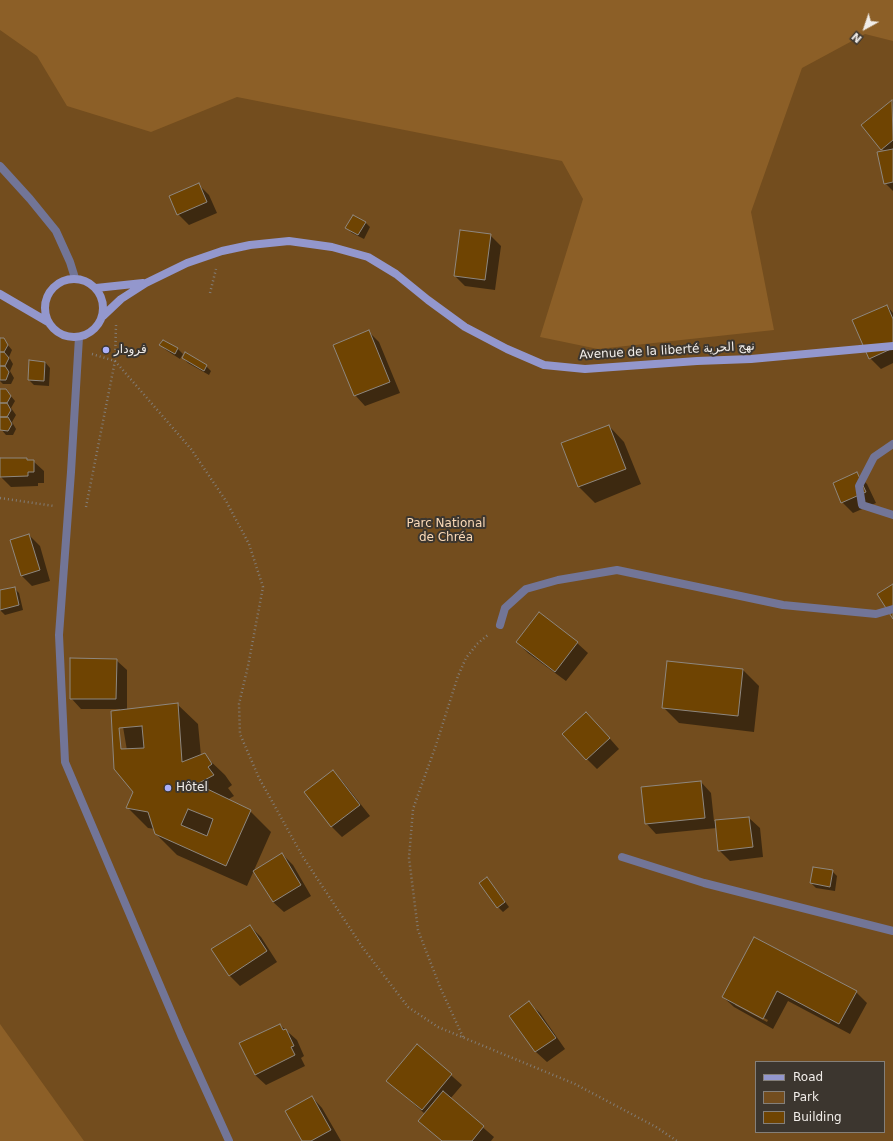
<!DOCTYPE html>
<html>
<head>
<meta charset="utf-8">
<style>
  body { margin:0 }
  #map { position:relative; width:893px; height:1141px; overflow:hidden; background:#3c362f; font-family:"DejaVu Sans",sans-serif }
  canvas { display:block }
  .legend { position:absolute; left:755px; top:1061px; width:130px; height:72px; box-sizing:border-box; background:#3c362f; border:1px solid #847f79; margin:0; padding:5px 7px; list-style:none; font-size:12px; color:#f1ede9 }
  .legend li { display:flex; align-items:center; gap:8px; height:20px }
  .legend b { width:20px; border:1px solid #847f79 }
  .north { position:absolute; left:845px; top:8px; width:40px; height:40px; -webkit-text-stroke:3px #3c362f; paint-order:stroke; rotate:220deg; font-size:11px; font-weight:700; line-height:16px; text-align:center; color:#f1ede9 }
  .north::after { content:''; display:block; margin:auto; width:14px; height:18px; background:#f1ede9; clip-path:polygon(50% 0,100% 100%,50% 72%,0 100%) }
</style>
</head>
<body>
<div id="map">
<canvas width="893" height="1141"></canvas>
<ul class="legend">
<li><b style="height:5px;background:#9397cd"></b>Road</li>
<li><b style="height:11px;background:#734d1e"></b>Park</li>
<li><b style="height:11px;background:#6f4402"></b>Building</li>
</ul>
<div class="north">N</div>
</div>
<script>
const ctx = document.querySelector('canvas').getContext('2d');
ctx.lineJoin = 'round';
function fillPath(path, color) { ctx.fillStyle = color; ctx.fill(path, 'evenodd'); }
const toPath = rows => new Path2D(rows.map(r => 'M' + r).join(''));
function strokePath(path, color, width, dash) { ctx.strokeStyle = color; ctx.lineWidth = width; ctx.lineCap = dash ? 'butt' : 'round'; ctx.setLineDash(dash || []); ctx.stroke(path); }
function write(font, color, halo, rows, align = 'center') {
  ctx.font = font + ' "DejaVu Sans",Cairo,sans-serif'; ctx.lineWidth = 4; ctx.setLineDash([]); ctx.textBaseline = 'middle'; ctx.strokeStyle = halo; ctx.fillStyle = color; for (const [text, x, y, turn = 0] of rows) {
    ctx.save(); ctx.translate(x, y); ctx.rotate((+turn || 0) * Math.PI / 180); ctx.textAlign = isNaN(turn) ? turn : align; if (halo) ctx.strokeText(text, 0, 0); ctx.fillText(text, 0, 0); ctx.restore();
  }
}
const green = toPath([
  [0,0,893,0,893,1141,0,1141],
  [756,1062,884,1062,884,1132,756,1132]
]);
const forest = toPath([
  [0,0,893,0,893,41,865,34,802,68,751,212,774,330,598,349,540,337,583,199,562,161,237,97,151,132,67,106,37,56,0,30],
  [0,1024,84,1141,0,1141]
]);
const shadow = toPath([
  [892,101,893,102,893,191,885,183,885,152,863,125],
  [198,184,209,195,217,213,189,225,178,214],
  [365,222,370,227,364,239,352,233,347,228],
  [490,235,501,246,495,290,465,286,455,276],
  [887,306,893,313,893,363,881,369,870,358],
  [369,332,379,342,400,393,365,406,355,395],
  [0,339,3,339,12,350,9,357,13,364,10,371,14,378,11,384,3,384,0,381],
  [163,341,178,349,183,354,180,359,166,350,161,345],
  [183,358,206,366,211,371,209,375,188,363],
  [30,361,45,362,50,368,49,386,34,385,29,380],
  [0,390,6,390,15,401,11,408,16,415,12,422,16,429,13,435,6,435,0,428],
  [609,426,624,442,641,484,595,503,579,487,562,444],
  [0,459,27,459,29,461,33,461,44,471,44,483,38,483,38,486,11,487,0,476],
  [857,474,867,484,876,503,853,513,842,502],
  [29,535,40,546,50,581,32,586,22,576],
  [14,588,19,593,23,610,5,615,0,610,0,591],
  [517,642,577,643,588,653,566,681,528,653],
  [116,660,127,670,127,710,177,704,198,724,201,756,204,755,225,775,232,785,228,788,234,796,227,800,250,811,271,832,247,886,177,855,156,834,155,829,148,828,128,808,134,792,120,709,81,709,71,698],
  [743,670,759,686,754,732,679,723,663,707],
  [597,724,619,749,597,769,587,759],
  [333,771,343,782,370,816,342,837,332,827,305,793],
  [701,782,711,793,714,821,749,818,760,828,763,857,730,861,719,850,717,828,656,834,646,823],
  [282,854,293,865,311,896,284,912,273,902],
  [832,871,837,876,835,891,816,888,811,883],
  [492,884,509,907,503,912,498,907],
  [250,926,261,937,277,962,240,986,229,975],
  [755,938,856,992,867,1003,850,1034,788,1001,773,1029,734,1007,723,997],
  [735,1003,768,1020,767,1022,735,1005],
  [529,1003,540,1013,565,1049,547,1062,536,1052,510,1016],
  [280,1025,297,1040,304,1056,301,1058,305,1066,266,1085,255,1075],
  [417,1045,462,1085,450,1099,494,1137,491,1141,442,1141,419,1121,425,1114,388,1081],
  [312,1097,322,1108,341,1141,303,1141]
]);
const building = toPath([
  [892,100,893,140,881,150,861,125,892,100],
  [893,149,893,182,884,184,877,152,893,149],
  [199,183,207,202,177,215,169,196,199,183],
  [353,215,366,222,358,235,345,228,353,215],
  [460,230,491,234,485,280,454,276,460,230],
  [887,305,893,319,893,348,869,359,852,320,887,305],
  [369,330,390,382,354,396,333,345,369,330],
  [0,338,4,338,8,345,4,352,0,352,0,338],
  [163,340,178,348,175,354,159,345,163,340],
  [0,352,4,352,9,358,5,366,0,366,0,352],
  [185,352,207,365,204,371,182,358,185,352],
  [29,360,45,362,44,381,28,380,29,360],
  [0,366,5,366,9,372,6,380,0,380,0,366],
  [0,389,6,389,11,396,7,403,0,403,0,389],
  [0,403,7,403,11,410,7,417,0,417,0,403],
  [0,417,8,417,12,424,8,431,0,430,0,417],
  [609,425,626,469,578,487,561,443,609,425],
  [0,458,27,458,27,460,34,460,34,472,28,472,28,476,0,477,0,458],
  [857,472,866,492,841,503,833,483,857,472],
  [29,534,40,570,21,576,10,540,29,534],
  [893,584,893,619,877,594,893,584],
  [15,587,19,605,0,610,0,590,15,587],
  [539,612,578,642,555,672,516,642,539,612],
  [70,658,117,659,116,699,70,699,70,658],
  [667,661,743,669,738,716,662,708,667,661],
  [178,703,182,762,205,753,212,764,208,767,214,775,197,784,251,810,226,866,155,834,148,812,126,808,133,792,114,769,111,711,178,703],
  [586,712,610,738,586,760,562,734,586,712],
  [142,726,144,748,121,749,119,728,142,726],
  [333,770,360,805,331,827,304,792,333,770],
  [701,781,705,818,645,824,641,787,701,781],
  [188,809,213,819,207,836,181,825,188,809],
  [749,817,753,847,718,851,715,820,749,817],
  [282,853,301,885,273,902,253,871,282,853],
  [813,867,833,870,830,887,810,883,813,867],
  [487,877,505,902,497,908,479,883,487,877],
  [250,925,267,951,229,976,211,949,250,925],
  [754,937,857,991,839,1024,777,991,763,1019,722,997,754,937],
  [529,1001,556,1038,535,1052,509,1016,529,1001],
  [280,1024,283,1030,286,1029,294,1046,291,1047,295,1055,255,1075,239,1043,280,1024],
  [417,1044,452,1074,422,1110,386,1081,417,1044],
  [443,1091,484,1126,472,1141,442,1141,418,1121,443,1091],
  [312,1096,331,1130,311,1141,302,1141,285,1111,312,1096]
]);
const path = toPath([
  [210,293,216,269],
  [92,354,115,361,191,449,226,501,249,544,263,587,248,666,239,704,240,734,259,778,303,857,363,948,408,1007,438,1027,575,1084,656,1127,677,1141],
  [0,498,54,506],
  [86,507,115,361,116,325],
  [463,1037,440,987,418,930,409,858,413,809,436,745,458,676,466,658,477,644,489,634]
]);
const minor = toPath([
  [0,166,30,199,56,231,70,262,75,278],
  [893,444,874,457,859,486,862,505,893,515],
  [500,625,505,608,526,589,558,580,617,570,783,605,876,614,893,609],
  [622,857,704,883,893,931]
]);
const tertiary = toPath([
  [79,337,71,472,59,635,65,762,181,1035,229,1141]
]);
const secondary = toPath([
  '45 308a29 29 0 1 1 58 0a29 29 0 1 1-58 0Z',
  [96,288,143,283],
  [0,294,48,322],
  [103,316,121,299,146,283,187,263,222,251,250,245,289,241,332,247,368,257,396,274,428,300,465,327,507,349,544,365,585,369,697,361,751,359,893,346]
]);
const markers = [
  [106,350,4,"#aab0fb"],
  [168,788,4,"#aab0fb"]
];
const poiNames = [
  ["فرودار",114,350],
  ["Hôtel",176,788]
];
const streetNames = [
  ["Avenue de la liberté نهج الحرية",667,351,-3]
];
const parkNames = [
  ["Parc National",446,524],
  ["de Chréa",446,538]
];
fillPath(green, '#734d1e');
fillPath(forest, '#8c5f27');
fillPath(shadow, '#0007');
fillPath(building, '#6f4402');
strokePath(building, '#8e877f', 1);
strokePath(path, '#827d77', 2.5, [1, 3]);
strokePath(minor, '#727597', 8);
strokePath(tertiary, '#727597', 8);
strokePath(secondary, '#9397cd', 8);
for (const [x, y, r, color] of markers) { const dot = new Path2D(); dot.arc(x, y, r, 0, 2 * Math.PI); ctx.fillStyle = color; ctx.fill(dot); strokePath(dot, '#3c362f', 1.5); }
write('12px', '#f1ede9', '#3c362f', poiNames, 'left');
write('12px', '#f1ede9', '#3c362f', streetNames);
write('12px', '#fbdab8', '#3c362f', parkNames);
</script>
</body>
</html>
